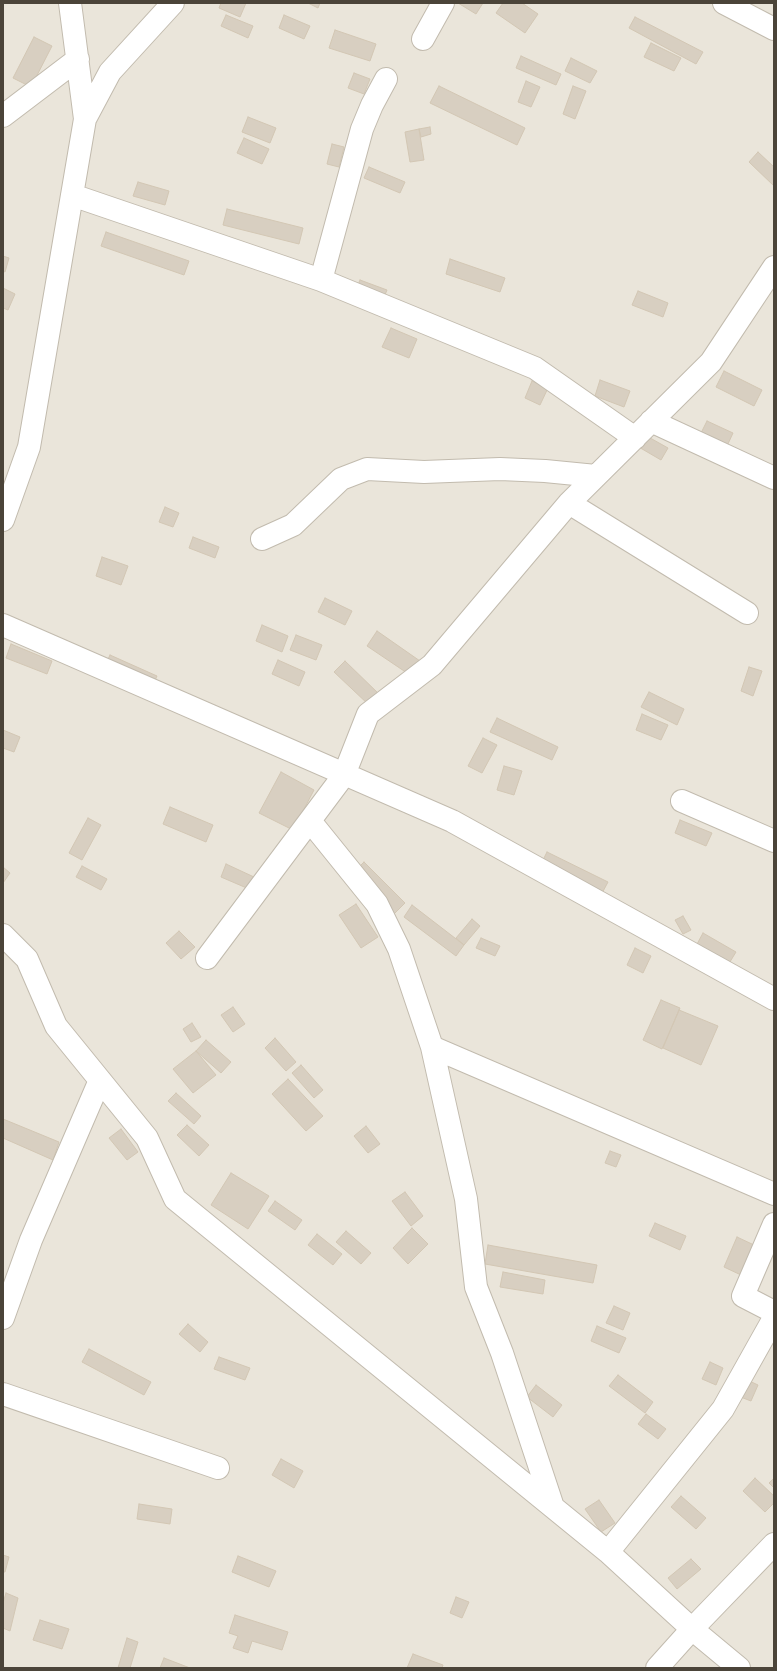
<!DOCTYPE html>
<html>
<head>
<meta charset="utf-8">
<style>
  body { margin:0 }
  #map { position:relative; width:777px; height:1671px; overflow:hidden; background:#f6f3ec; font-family:Figtree,sans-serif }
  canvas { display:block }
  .frame { position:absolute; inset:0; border:4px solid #4b4439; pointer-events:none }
</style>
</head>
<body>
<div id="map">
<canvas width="777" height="1671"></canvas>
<div class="frame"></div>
</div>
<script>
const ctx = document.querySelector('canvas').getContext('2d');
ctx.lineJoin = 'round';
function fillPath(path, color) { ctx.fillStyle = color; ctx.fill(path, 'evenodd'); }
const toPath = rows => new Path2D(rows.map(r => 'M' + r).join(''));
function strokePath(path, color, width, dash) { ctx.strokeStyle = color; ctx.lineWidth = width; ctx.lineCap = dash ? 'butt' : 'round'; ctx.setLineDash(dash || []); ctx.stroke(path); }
const residential = toPath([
  [3,3,774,3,774,1668,3,1668]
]);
const building = toPath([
  [221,3,246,3,240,17,219,8,221,3],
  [308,3,320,3,318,8,308,3],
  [458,3,483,3,476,14,458,3],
  [503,3,522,3,538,14,525,33,496,13,503,3],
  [226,15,253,26,248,38,221,26,226,15],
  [284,15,310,26,304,39,279,28,284,15],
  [635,17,703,52,696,64,629,28,635,17],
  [335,30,376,44,370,61,329,48,335,30],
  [34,37,52,46,31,87,13,78,34,37],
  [651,43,681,58,674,71,644,57,651,43],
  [521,56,561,74,556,85,516,68,521,56],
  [571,58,597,71,590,83,565,71,571,58],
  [354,73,370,79,364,94,348,88,354,73],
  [526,81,540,87,531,107,518,102,526,81],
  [439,86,525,128,517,145,430,103,439,86],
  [573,86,586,91,575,119,563,114,573,86],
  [248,117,276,128,270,143,242,132,248,117],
  [430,127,431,134,421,137,419,129,430,127],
  [419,129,424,160,410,162,405,132,419,129],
  [244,138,269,149,262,164,237,153,244,138],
  [332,144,344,147,339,167,327,164,332,144],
  [758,152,774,167,774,186,749,162,758,152],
  [369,167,405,182,400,193,364,178,369,167],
  [138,182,169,191,165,205,133,196,138,182],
  [227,209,303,228,299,244,223,225,227,209],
  [106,232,189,261,184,275,101,246,106,232],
  [3,256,9,258,5,272,3,271,3,256],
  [450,259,505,278,500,292,446,274,450,259],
  [360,280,387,290,382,302,355,292,360,280],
  [3,288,15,294,8,310,3,308,3,288],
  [638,291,668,303,663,317,632,305,638,291],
  [391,328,417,339,409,358,382,347,391,328],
  [724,371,762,390,754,406,716,387,724,371],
  [600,380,630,391,624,407,595,396,600,380],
  [532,381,548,388,540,405,525,398,532,381],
  [707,421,733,433,727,446,701,433,707,421],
  [643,434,668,448,661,460,637,446,643,434],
  [165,507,179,513,173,527,159,522,165,507],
  [193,537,219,547,215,558,189,548,193,537],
  [102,557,128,566,121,585,96,576,102,557],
  [325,598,352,611,345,625,318,612,325,598],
  [262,625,288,636,282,652,256,641,262,625],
  [377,631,420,661,410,675,367,646,377,631],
  [296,635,322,645,316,660,290,650,296,635],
  [11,644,52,661,47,674,6,658,11,644],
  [110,655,157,676,151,689,104,668,110,655],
  [278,660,305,672,299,686,272,674,278,660],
  [345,661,379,694,369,705,334,672,345,661],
  [749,667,762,671,753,696,741,691,749,667],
  [649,692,684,709,677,725,641,707,649,692],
  [642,714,668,725,661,740,636,730,642,714],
  [497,718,558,747,552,760,490,732,497,718],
  [3,730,20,737,14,752,3,748,3,730],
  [483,738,497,745,482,773,468,766,483,738],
  [504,766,522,771,514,795,497,790,504,766],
  [281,772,314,790,293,830,259,813,281,772],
  [170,807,213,825,206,842,163,824,170,807],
  [88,818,101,825,82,860,69,853,88,818],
  [680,820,712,833,706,846,675,833,680,820],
  [547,852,608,882,601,895,540,866,547,852],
  [364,862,405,903,394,914,352,874,364,862],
  [226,864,254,877,249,889,221,877,226,864],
  [82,866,107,879,101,890,76,877,82,866],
  [3,867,10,873,3,883,3,867],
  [356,904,378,937,361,948,339,915,356,904],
  [412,905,464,945,456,956,404,917,412,905],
  [683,916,691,930,683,934,675,920,683,916],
  [472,919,480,926,464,945,456,938,472,919],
  [179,931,195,947,181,959,166,943,179,931],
  [703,933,736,952,728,965,696,946,703,933],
  [481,938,500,946,495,956,476,948,481,938],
  [635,948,651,956,643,973,627,965,635,948],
  [661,1000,680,1008,662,1049,643,1040,661,1000],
  [233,1007,245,1024,233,1032,221,1015,233,1007],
  [679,1010,718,1026,701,1065,663,1048,679,1010],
  [192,1023,201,1037,191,1042,183,1029,192,1023],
  [275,1038,296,1062,286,1071,265,1048,275,1038],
  [206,1040,231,1062,221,1073,196,1051,206,1040],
  [196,1051,216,1075,193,1093,173,1069,196,1051],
  [301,1065,323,1090,314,1098,292,1073,301,1065],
  [288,1079,323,1116,306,1131,272,1094,288,1079],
  [176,1093,201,1116,194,1124,168,1101,176,1093],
  [3,1119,59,1142,53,1160,3,1138,3,1119],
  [187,1125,209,1145,199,1156,177,1135,187,1125],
  [366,1126,380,1144,368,1153,354,1136,366,1126],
  [121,1129,138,1152,127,1160,109,1138,121,1129],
  [610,1151,621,1155,616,1167,605,1163,610,1151],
  [231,1173,269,1196,248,1229,211,1205,231,1173],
  [405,1192,423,1216,411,1226,392,1201,405,1192],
  [275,1201,302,1220,295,1230,268,1211,275,1201],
  [655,1223,686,1236,680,1250,649,1236,655,1223],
  [412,1228,428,1244,408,1264,393,1248,412,1228],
  [346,1231,371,1253,361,1264,336,1242,346,1231],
  [317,1234,342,1254,333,1265,308,1245,317,1234],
  [737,1237,754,1245,741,1275,724,1267,737,1237],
  [488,1245,597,1265,593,1283,485,1264,488,1245],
  [503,1272,545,1280,543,1294,500,1287,503,1272],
  [614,1306,630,1313,623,1330,606,1323,614,1306],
  [188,1324,208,1342,200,1352,179,1334,188,1324],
  [597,1326,626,1338,619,1353,591,1341,597,1326],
  [89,1349,151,1382,144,1395,82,1362,89,1349],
  [219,1357,250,1368,245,1380,214,1369,219,1357],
  [710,1362,723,1368,716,1385,702,1379,710,1362],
  [618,1375,653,1402,645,1413,609,1386,618,1375],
  [745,1379,758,1385,751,1401,738,1396,745,1379],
  [536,1385,562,1405,553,1417,527,1397,536,1385],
  [646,1414,666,1429,658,1439,638,1424,646,1414],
  [281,1459,303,1471,294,1488,272,1475,281,1459],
  [755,1478,774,1496,774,1503,765,1512,743,1491,755,1478],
  [774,1478,774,1488,769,1483,774,1478],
  [681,1496,706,1518,696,1529,671,1507,681,1496],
  [599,1500,615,1523,601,1532,585,1509,599,1500],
  [139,1504,172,1509,170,1524,137,1519,139,1504],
  [3,1555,9,1557,5,1572,3,1572,3,1555],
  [238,1556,276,1571,269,1587,232,1572,238,1556],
  [691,1559,701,1569,677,1589,668,1578,691,1559],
  [6,1593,18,1598,10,1631,3,1628,3,1603,6,1593],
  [456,1597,469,1602,462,1618,450,1613,456,1597],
  [235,1615,288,1632,282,1650,252,1641,248,1653,233,1648,238,1636,229,1633,235,1615],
  [40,1620,69,1629,62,1649,33,1640,40,1620],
  [127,1638,138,1642,130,1668,118,1668,127,1638],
  [413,1654,443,1665,442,1668,407,1668,413,1654],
  [164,1658,190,1668,160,1668,164,1658]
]);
const minor = toPath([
  [724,3,774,29],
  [423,39,443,3],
  [3,116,78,59],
  [85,119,110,72,173,3],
  [72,195,321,280,535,368,635,438],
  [321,280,362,129,372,105,386,79],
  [651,421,774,478],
  [569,503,747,613],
  [3,520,29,447,85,119,70,3],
  [262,539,293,525,341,479,367,469,424,472,500,469,545,471,596,476],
  [3,625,452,821,774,999],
  [682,801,774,841],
  [310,821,377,904,399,949,432,1047,466,1199,476,1287,502,1353,553,1507],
  [3,935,27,959,56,1026,147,1138,175,1199,608,1552,692,1629,739,1668],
  [207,958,344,775,368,714,432,665,569,503,711,362,774,267],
  [432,1047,774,1194],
  [774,1224,743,1296,774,1312],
  [3,1318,31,1240,100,1080],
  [3,1394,218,1468],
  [608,1552,723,1409,774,1318],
  [657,1668,692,1629,774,1544]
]);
fillPath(residential, '#eae5da');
fillPath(building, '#d8cfc1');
strokePath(building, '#d3c7b4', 1);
strokePath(minor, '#c2bbae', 24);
strokePath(minor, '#fff', 22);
</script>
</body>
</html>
